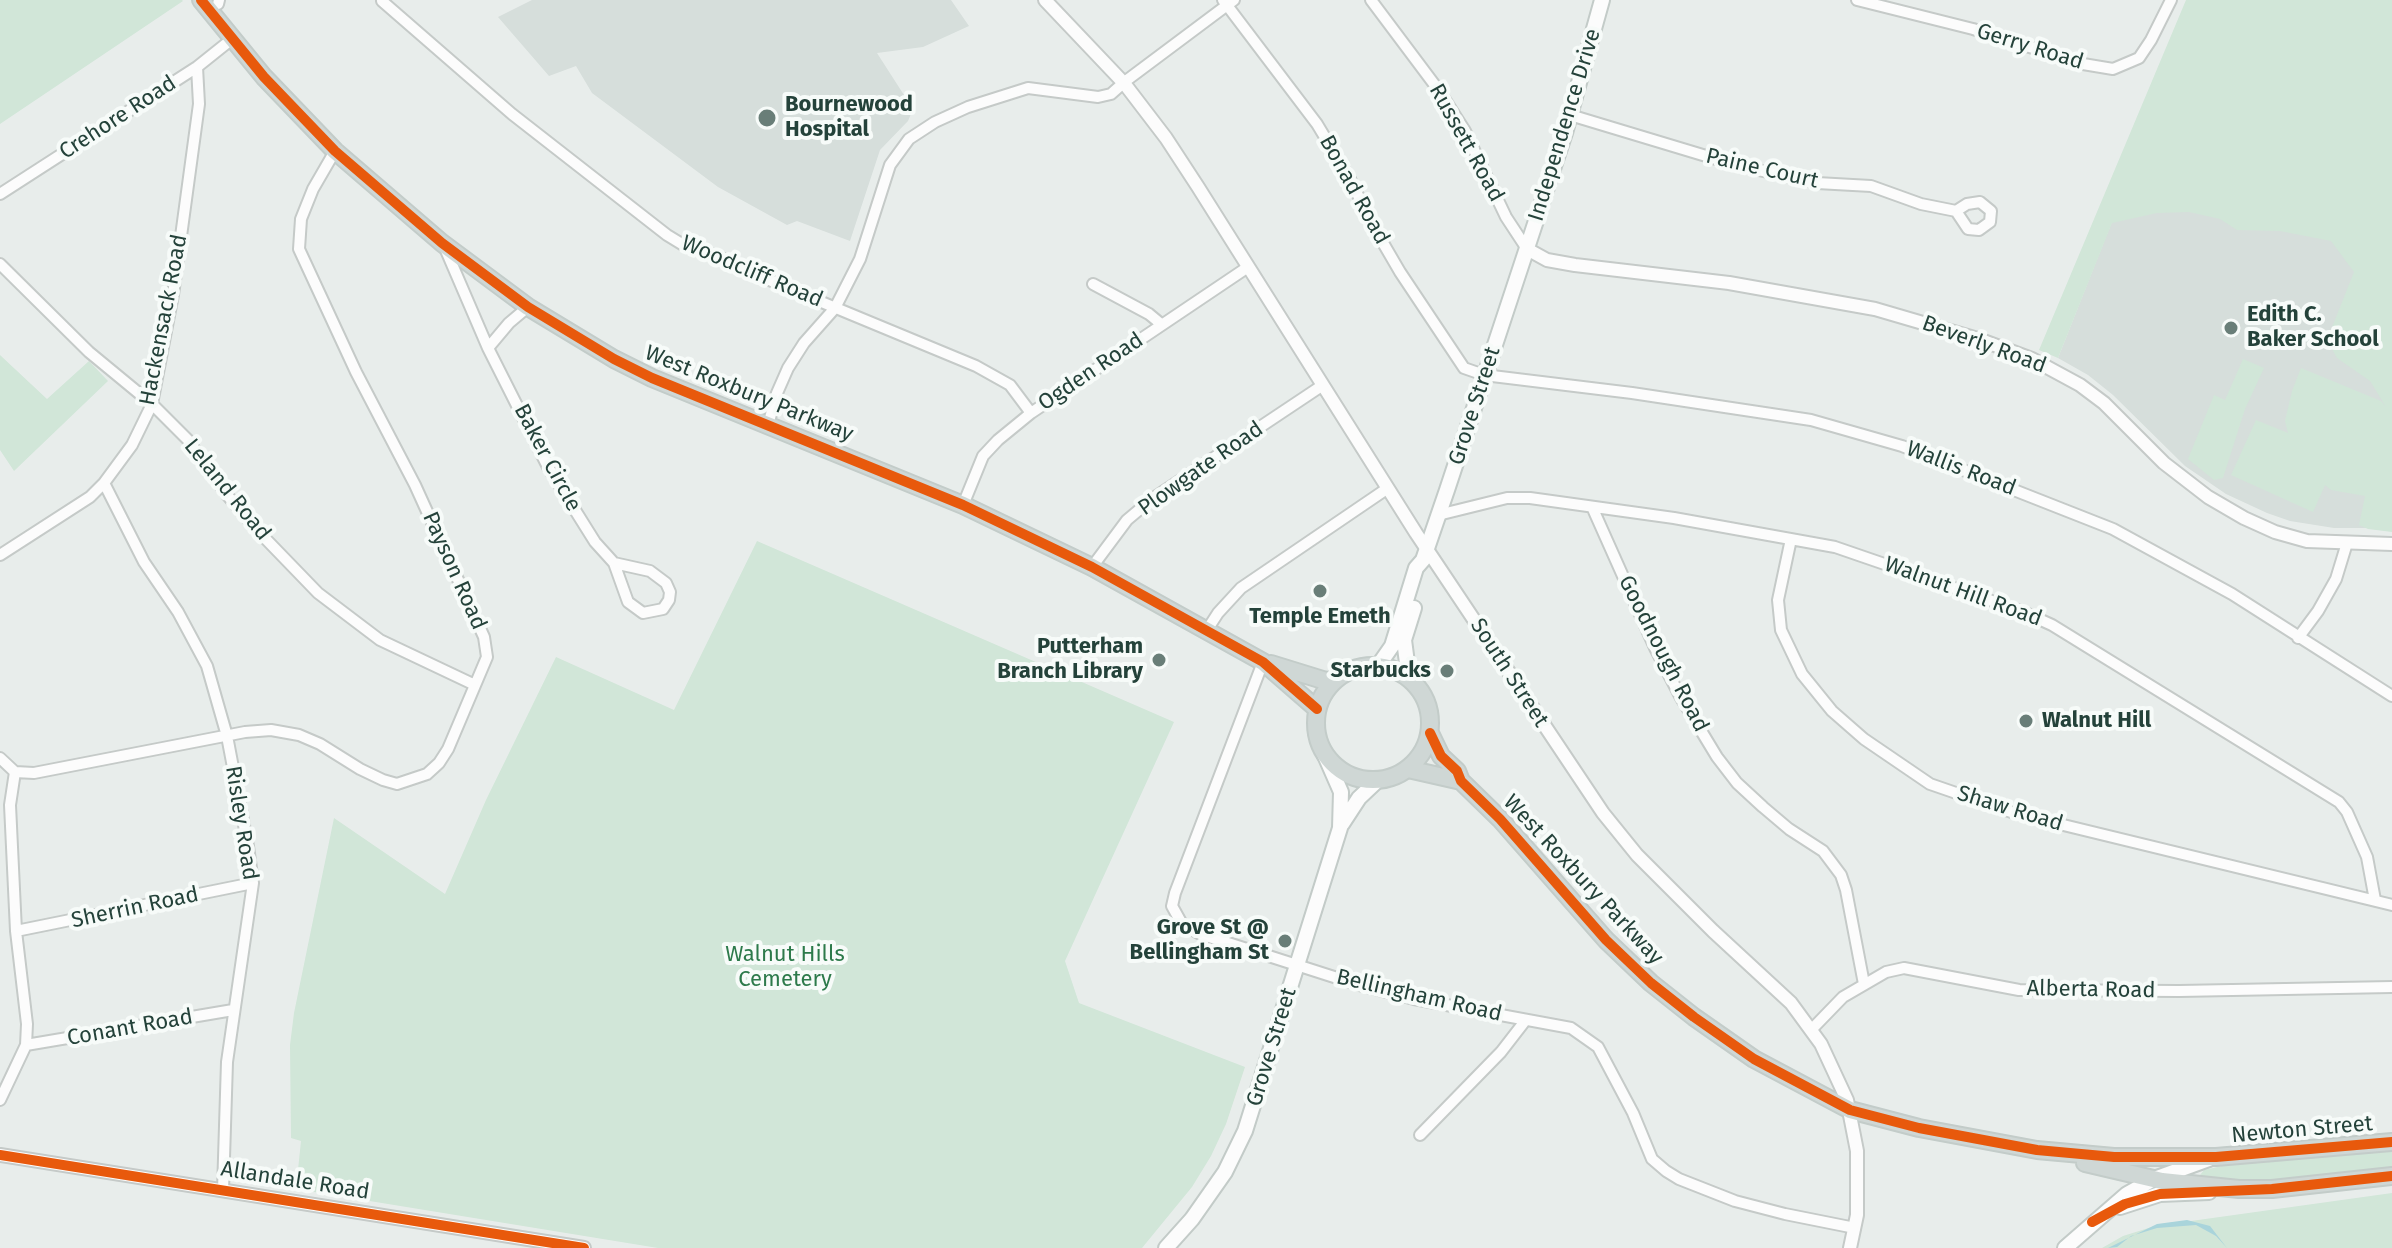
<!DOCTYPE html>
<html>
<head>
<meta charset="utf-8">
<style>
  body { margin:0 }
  canvas { display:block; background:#e8edeb }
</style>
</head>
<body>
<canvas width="2392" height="1248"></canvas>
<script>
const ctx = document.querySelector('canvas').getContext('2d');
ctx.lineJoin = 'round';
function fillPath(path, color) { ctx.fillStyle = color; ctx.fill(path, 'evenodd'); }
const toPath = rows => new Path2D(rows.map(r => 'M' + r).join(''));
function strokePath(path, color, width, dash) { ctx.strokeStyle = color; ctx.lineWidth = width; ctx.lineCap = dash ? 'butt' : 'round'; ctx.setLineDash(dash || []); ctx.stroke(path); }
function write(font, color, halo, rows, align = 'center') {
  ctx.font = font + ' "Fira Sans",sans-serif'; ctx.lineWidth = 8; ctx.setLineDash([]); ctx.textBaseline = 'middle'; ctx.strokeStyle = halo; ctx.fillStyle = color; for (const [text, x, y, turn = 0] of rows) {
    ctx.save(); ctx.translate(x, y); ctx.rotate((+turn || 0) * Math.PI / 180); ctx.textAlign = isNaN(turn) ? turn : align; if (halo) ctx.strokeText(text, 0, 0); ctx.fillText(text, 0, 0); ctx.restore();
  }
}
const built = toPath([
  [532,0,951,0,969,26,923,47,877,53,913,109,908,121,880,150,850,241,797,221,787,225,718,187,592,93,576,66,549,76,498,17],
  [2159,103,2384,200,2392,528,2334,528,2290,521,2267,513,2226,494,2185,466,2113,395,2088,375,2058,358]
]);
const green = toPath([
  [0,0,182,0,183,1,0,124],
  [2186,0,2392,0,2392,532,2368,529,2359,525,2365,496,2331,490,2325,485,2313,512,2231,475,2256,420,2288,433,2285,421,2292,391,2301,368,2381,401,2386,407,2370,381,2337,358,2327,340,2354,272,2331,241,2280,231,2237,230,2220,219,2189,212,2157,213,2112,223,2058,358,2039,350],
  [0,355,47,399,89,361,108,381,14,471,0,450],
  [2243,359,2264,368,2245,409,2223,478,2214,480,2188,459,2214,395,2225,400],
  [757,541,1174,722,1065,961,1079,1003,1245,1067,1226,1124,1211,1156,1192,1187,1142,1248,658,1248,296,1189,301,1141,291,1138,290,1045,294,1013,334,818,445,894,486,800,556,657,674,710],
  [2392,1147,2392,1169,2244,1183,2201,1178,2200,1175,2204,1170,2249,1160],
  [2392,1193,2392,1248,2102,1248,2123,1236,2155,1226]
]);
const water = toPath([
  [2187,1220,2210,1226,2227,1248,2216,1236,2196,1225,2157,1228,2131,1236,2117,1247,2108,1248,2157,1224]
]);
const minor = toPath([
  [1223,0,1317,124,1350,179,1372,224,1400,272,1464,368,1484,375,1632,393,1811,420,1902,446,2113,529,2232,594,2392,696],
  [1371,0,1440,92,1465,131,1506,217,1527,249],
  [1857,0,1973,29,2083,64,2113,69,2139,58,2151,40,2171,0],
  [382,1,512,114,667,235,685,246,717,256,778,284,976,366,1010,385,1031,413],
  [218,4,219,0],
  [1127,80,1234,0],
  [1570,115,1736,165,1817,183,1871,186,1921,204,1956,211,1967,204,1980,202,1991,211,1990,222,1979,230,1968,229,1956,211],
  [0,194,197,67,232,39],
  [445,248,488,348],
  [0,264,89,352,152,404,188,440,227,495,259,532,318,593,380,640,475,685],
  [1093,284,1149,314,1161,324],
  [528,307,509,323,488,348,548,467,595,542,614,563,628,602,643,613,663,609,669,600,670,592,666,583,650,571,614,563],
  [768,425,777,393,788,368,804,343,835,308,860,259,890,165,909,139,935,122,968,107,1028,88,1098,97,1111,94,1120,86],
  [104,483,144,562,178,612,207,666,227,736,248,846,253,883,227,1062,223,1190],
  [963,505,983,456,998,440,1031,413,1248,267],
  [1593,509,1655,648,1680,696,1717,757,1737,783,1763,807,1789,829,1823,851,1841,875,1846,890,1864,984],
  [1438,515,1507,498,1530,498,1674,518,1835,547,2021,611,2052,625,2339,802,2347,812,2367,857,2375,900],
  [1791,539,1778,600,1781,630,1802,674,1832,711,1864,739,1930,784,2014,813,2392,905],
  [0,555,90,497,104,483,132,445,152,404,173,295,199,104,197,67],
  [1092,567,1127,520,1152,499,1323,385],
  [1207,630,1218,613,1241,588,1388,488],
  [2298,638,2318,611,2336,579,2347,543],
  [1263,662,1175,893,1172,906,1182,924,1200,934,1359,985,1414,999,1571,1028,1598,1047,1633,1113,1652,1159,1666,1171,1679,1179,1735,1201,1785,1214,1855,1228],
  [0,758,15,772,10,805,16,931,27,1024,26,1045,0,1100],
  [15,772,34,773,245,732,271,730,299,735,320,744,360,769,383,780,397,784,427,774,439,763,448,749,487,657,484,637,415,485,356,372,299,249,301,219,313,189,335,151],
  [16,931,253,883],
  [1812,1029,1843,997,1886,972,1904,968,2019,990,2179,991,2392,987],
  [26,1045,233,1010],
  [1420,1135,1501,1052,1525,1021]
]);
const tertiary = toPath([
  [1045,0,1120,79],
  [1127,87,1166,138,1198,187,1416,533,1603,813,1637,855,1713,931,1791,1003,1821,1044,1847,1100,1857,1151,1857,1215,1850,1248],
  [1527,249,1547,260,1575,265,1729,283,1875,309,1981,340,2032,359,2080,385,2104,403,2164,463,2208,497,2244,518,2275,532,2307,541,2392,544],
  [0,1155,584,1248]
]);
const secondary = toPath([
  [1378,666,1392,646,1416,568,1423,560,1447,490,1565,133,1602,0],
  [1409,678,1404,640,1414,608],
  [1342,824,1359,798,1377,781],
  [2120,1207,2160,1194,2209,1192],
  [1166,1248,1192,1219,1225,1172,1245,1131,1340,828,1341,792,1323,751],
  [2065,1248,2127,1194,2154,1179,2209,1159]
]);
const primary = toPath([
  [201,0,264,77,335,151,442,243,528,307,614,359,652,378,963,505,1092,567,1263,662,1317,709],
  [1271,664,1326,681,1335,680],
  '1316 723a57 57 0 1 1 114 0a57 57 0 1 1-114 0Z',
  [1430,733,1441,756,1457,771,1461,781,1500,819,1606,940,1651,983,1694,1017,1754,1059,1850,1110,1919,1128,2037,1150,2114,1157,2216,1157,2392,1142],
  [1408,769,1461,781],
  [2085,1163,2162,1181,2239,1189,2272,1189,2392,1176]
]);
const cycleway = toPath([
  [201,0,264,77,335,151,442,243,528,307,614,359,652,378,963,505,1092,567,1263,662,1317,709],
  [1430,733,1441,756,1457,771,1461,781,1500,819,1606,940,1651,983,1694,1017,1754,1059,1850,1110,1919,1128,2037,1150,2114,1157,2216,1157,2392,1142],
  [0,1155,584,1248],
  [2092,1222,2125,1204,2160,1194,2272,1189,2392,1176]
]);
const markers = [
  [767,118,10,"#697e78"],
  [2231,328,8,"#697e78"],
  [1320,591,8,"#697e78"],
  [1159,660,8,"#697e78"],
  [1447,671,8,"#697e78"],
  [2026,721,8,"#697e78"],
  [1285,941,8,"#697e78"]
];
const streetNames = [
  ["Gerry Road",2030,47,17],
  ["Crehore Road",118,118,-33],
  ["Independence Drive",1565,125,-73],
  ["Russett Road",1466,143,61],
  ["Paine Court",1762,169,13],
  ["Bonad Road",1354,190,61],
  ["Woodcliff Road",752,272,23],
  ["Hackensack Road",164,320,-79],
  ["Beverly Road",1984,345,20],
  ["Ogden Road",1091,372,-34],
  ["West Roxbury Parkway",749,394,22],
  ["Grove Street",1475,406,-72],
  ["Baker Circle",547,458,62],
  ["Plowgate Road",1201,469,-35],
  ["Wallis Road",1961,469,21],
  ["Leland Road",227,490,51],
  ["Payson Road",454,571,66],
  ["Walnut Hill Road",1963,592,20],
  ["Goodnough Road",1663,654,63],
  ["South Street",1509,673,57],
  ["Shaw Road",2010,809,17],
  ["Risley Road",241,823,81],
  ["West Roxbury Parkway",1583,880,47],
  ["Sherrin Road",135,908,-12],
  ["Alberta Road",2091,990,1],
  ["Bellingham Road",1419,996,13],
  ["Conant Road",130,1028,-10],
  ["Grove Street",1272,1047,-73],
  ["Newton Street",2302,1130,-5],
  ["Allandale Road",295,1181,9]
];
const poiNames = [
  ["Bournewood",785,105],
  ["Hospital",785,130],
  ["Edith C.",2247,315],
  ["Baker School",2247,340],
  ["Temple Emeth",1320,617,"center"],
  ["Putterham",1143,647,"right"],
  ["Branch Library",1143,672,"right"],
  ["Starbucks",1431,671,"right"],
  ["Walnut Hill",2042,721],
  ["Grove St @",1269,928,"right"],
  ["Bellingham St",1269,953,"right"]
];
const parkNames = [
  ["Walnut Hills",785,955],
  ["Cemetery",785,980]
];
fillPath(built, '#d6dedb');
fillPath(green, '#d1e6d8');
fillPath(water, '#a9d4db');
strokePath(minor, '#c5cac8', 14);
strokePath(tertiary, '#c5cac8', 16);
strokePath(secondary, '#c3cbc8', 18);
strokePath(primary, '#c3ccc9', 20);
strokePath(minor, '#fcfcfc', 10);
strokePath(tertiary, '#fcfcfc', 12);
strokePath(secondary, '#fcfcfc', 14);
strokePath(primary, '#cfd7d5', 16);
strokePath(cycleway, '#e8590c', 10);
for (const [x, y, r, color] of markers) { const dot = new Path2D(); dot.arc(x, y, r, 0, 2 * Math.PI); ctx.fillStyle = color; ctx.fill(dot); strokePath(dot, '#f7fbf9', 3); }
write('22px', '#24423a', '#f7fbf9', streetNames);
write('bold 22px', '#24423a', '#f7fbf9', poiNames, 'left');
write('22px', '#2d7a4b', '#f7fbf9', parkNames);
</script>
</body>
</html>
